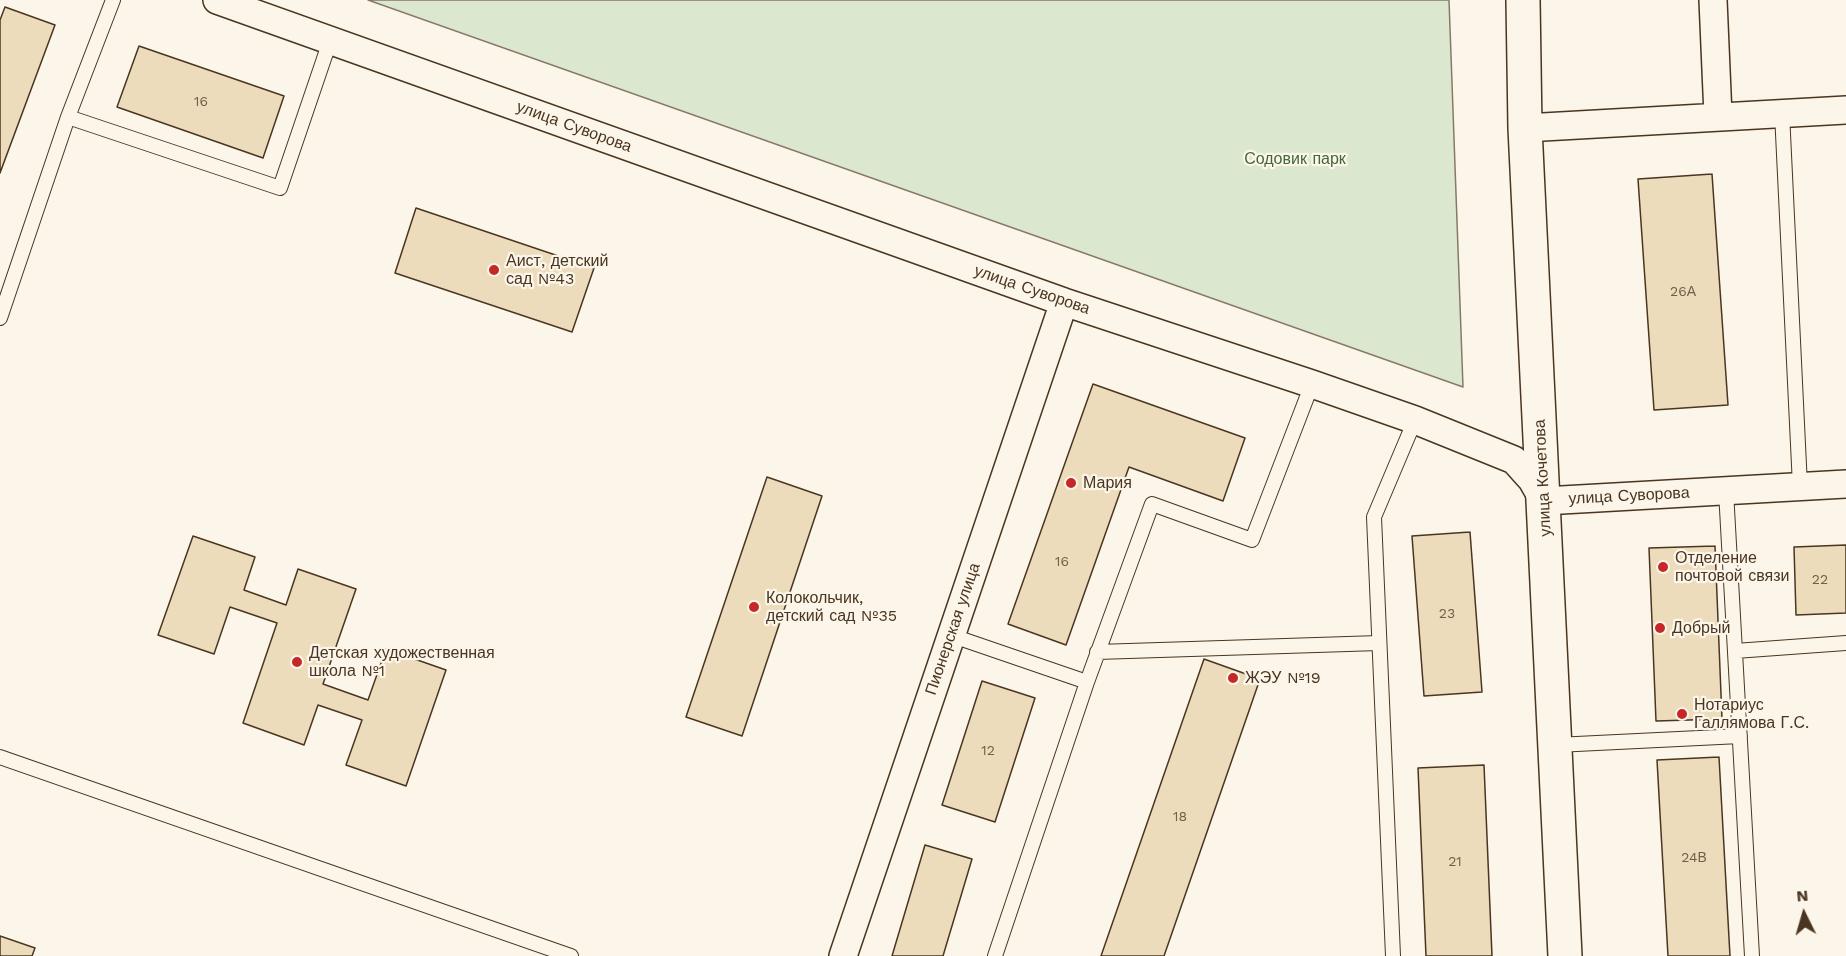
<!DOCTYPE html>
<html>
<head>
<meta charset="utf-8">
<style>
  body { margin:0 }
  #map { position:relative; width:1846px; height:956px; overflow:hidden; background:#fbf6e9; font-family:"Work Sans",sans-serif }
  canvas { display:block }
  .north { position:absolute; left:1774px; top:884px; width:60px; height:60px; -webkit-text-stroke:4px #fbf6e9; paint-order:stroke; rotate:355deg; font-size:16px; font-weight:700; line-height:24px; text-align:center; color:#4a3520 }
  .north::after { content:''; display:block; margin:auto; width:21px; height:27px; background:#4a3520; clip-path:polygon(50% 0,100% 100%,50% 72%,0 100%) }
</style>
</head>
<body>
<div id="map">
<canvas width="1846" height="956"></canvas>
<div class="north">N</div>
</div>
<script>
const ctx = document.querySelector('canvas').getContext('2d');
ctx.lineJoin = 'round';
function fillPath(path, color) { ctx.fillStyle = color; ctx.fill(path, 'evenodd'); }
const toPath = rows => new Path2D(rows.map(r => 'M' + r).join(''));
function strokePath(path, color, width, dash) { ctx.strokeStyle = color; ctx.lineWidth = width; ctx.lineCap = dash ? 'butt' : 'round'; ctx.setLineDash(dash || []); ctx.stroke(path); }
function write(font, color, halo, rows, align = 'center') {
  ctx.font = font + ' "Work Sans",sans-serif'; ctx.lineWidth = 4.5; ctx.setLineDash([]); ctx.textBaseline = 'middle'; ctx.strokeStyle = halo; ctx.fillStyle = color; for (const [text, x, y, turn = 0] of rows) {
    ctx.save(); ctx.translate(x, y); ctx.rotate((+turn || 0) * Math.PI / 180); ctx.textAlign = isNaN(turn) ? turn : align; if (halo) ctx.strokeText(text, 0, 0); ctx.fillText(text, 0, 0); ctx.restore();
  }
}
const green = toPath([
  [368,0,1449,0,1463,387,368,0]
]);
const building = toPath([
  [5,7,55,25,0,173,0,20,5,7],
  [139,46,284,96,263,158,117,107,139,46],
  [1712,174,1728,405,1654,410,1638,179,1712,174],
  [416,208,594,268,572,332,395,273,416,208],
  [1093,384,1245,438,1223,501,1129,467,1066,645,1008,624,1093,384],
  [767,477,822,496,742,736,686,717,767,477],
  [1470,532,1482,692,1424,696,1412,536,1470,532],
  [193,536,255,557,244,590,286,605,298,569,356,589,323,684,368,700,386,649,446,670,406,786,346,765,362,720,318,705,304,745,243,723,277,623,230,607,214,654,158,635,193,536],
  [1846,545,1846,613,1796,615,1794,547,1846,545],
  [1715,546,1722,719,1656,721,1649,548,1715,546],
  [1204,659,1260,679,1164,956,1101,956,1204,659],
  [982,681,1035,698,995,822,942,805,982,681],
  [1719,757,1730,956,1668,956,1657,760,1719,757],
  [1484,765,1492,956,1426,956,1418,768,1484,765],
  [925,845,972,859,943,956,892,956,925,845],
  [0,936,35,948,32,956,0,956,0,936]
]);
const service = toPath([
  [1782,113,1800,486],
  [68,117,280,188,330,41],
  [0,318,68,117,113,0],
  [1726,491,1752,956],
  [950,635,1087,682],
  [1735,651,1846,643],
  [1097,652,1379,643],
  [1556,745,1740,736],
  [0,757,571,956],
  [995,956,1087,682,1152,504,1252,540,1312,384],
  [1393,956,1374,517,1415,420]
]);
const minor = toPath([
  [217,0,1064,302,1312,384,1415,420,1514,460,1532,480,1544,501,1846,484],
  [1713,0,1718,116],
  [1525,128,1846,110],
  [843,956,1064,302]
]);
const primary = toPath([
  [1523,0,1525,128,1565,956]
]);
const markers = [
  [494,270,6,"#c62828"],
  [1071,483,6,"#c62828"],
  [1663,567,6,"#c62828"],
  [754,607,6,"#c62828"],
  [1660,628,6,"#c62828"],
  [297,662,6,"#c62828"],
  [1233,678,6,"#c62828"],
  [1682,714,6,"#c62828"]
];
const numberNames = [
  ["16",201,102],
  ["26А",1683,292],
  ["16",1062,562],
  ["22",1820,580],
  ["23",1447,614],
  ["12",988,751],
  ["18",1180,817],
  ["24В",1694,858],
  ["21",1455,862]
];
const streetNames = [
  ["улица Суворова",574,127,20],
  ["улица Суворова",1032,290,19],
  ["улица Кочетова",1543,478,-93],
  ["улица Суворова",1629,496,-3],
  ["Пионерская улица",953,629,-71]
];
const parkNames = [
  ["Содовик парк",1295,159]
];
const poiNames = [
  ["Аист, детский",506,261],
  ["сад №43",506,279],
  ["Мария",1083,483],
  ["Отделение",1675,558],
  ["почтовой связи",1675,576],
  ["Колокольчик,",766,598],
  ["детский сад №35",766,616],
  ["Добрый",1672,628],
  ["Детская художественная",309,653],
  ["школа №1",309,671],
  ["ЖЭУ №19",1245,678],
  ["Нотариус",1694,705],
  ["Галлямова Г.С.",1694,723]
];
fillPath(green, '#dce7d0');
strokePath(green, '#887966', 1.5);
fillPath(building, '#ecdcbc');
strokePath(building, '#4a3520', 1.5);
strokePath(service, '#4a3520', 16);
strokePath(minor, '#4a3520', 30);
strokePath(primary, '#4a3520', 36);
strokePath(service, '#fbf6e9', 14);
strokePath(minor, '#fbf6e9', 27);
strokePath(primary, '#fbf6e9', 33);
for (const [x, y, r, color] of markers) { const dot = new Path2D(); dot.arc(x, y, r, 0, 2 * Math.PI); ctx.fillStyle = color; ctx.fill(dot); strokePath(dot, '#fbf6e9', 2); }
write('14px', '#725f47', null, numberNames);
write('16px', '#4a3520', '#fbf6e9', streetNames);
write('16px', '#436837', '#fbf6e9', parkNames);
write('16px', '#4a3520', '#fbf6e9', poiNames, 'left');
</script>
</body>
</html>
